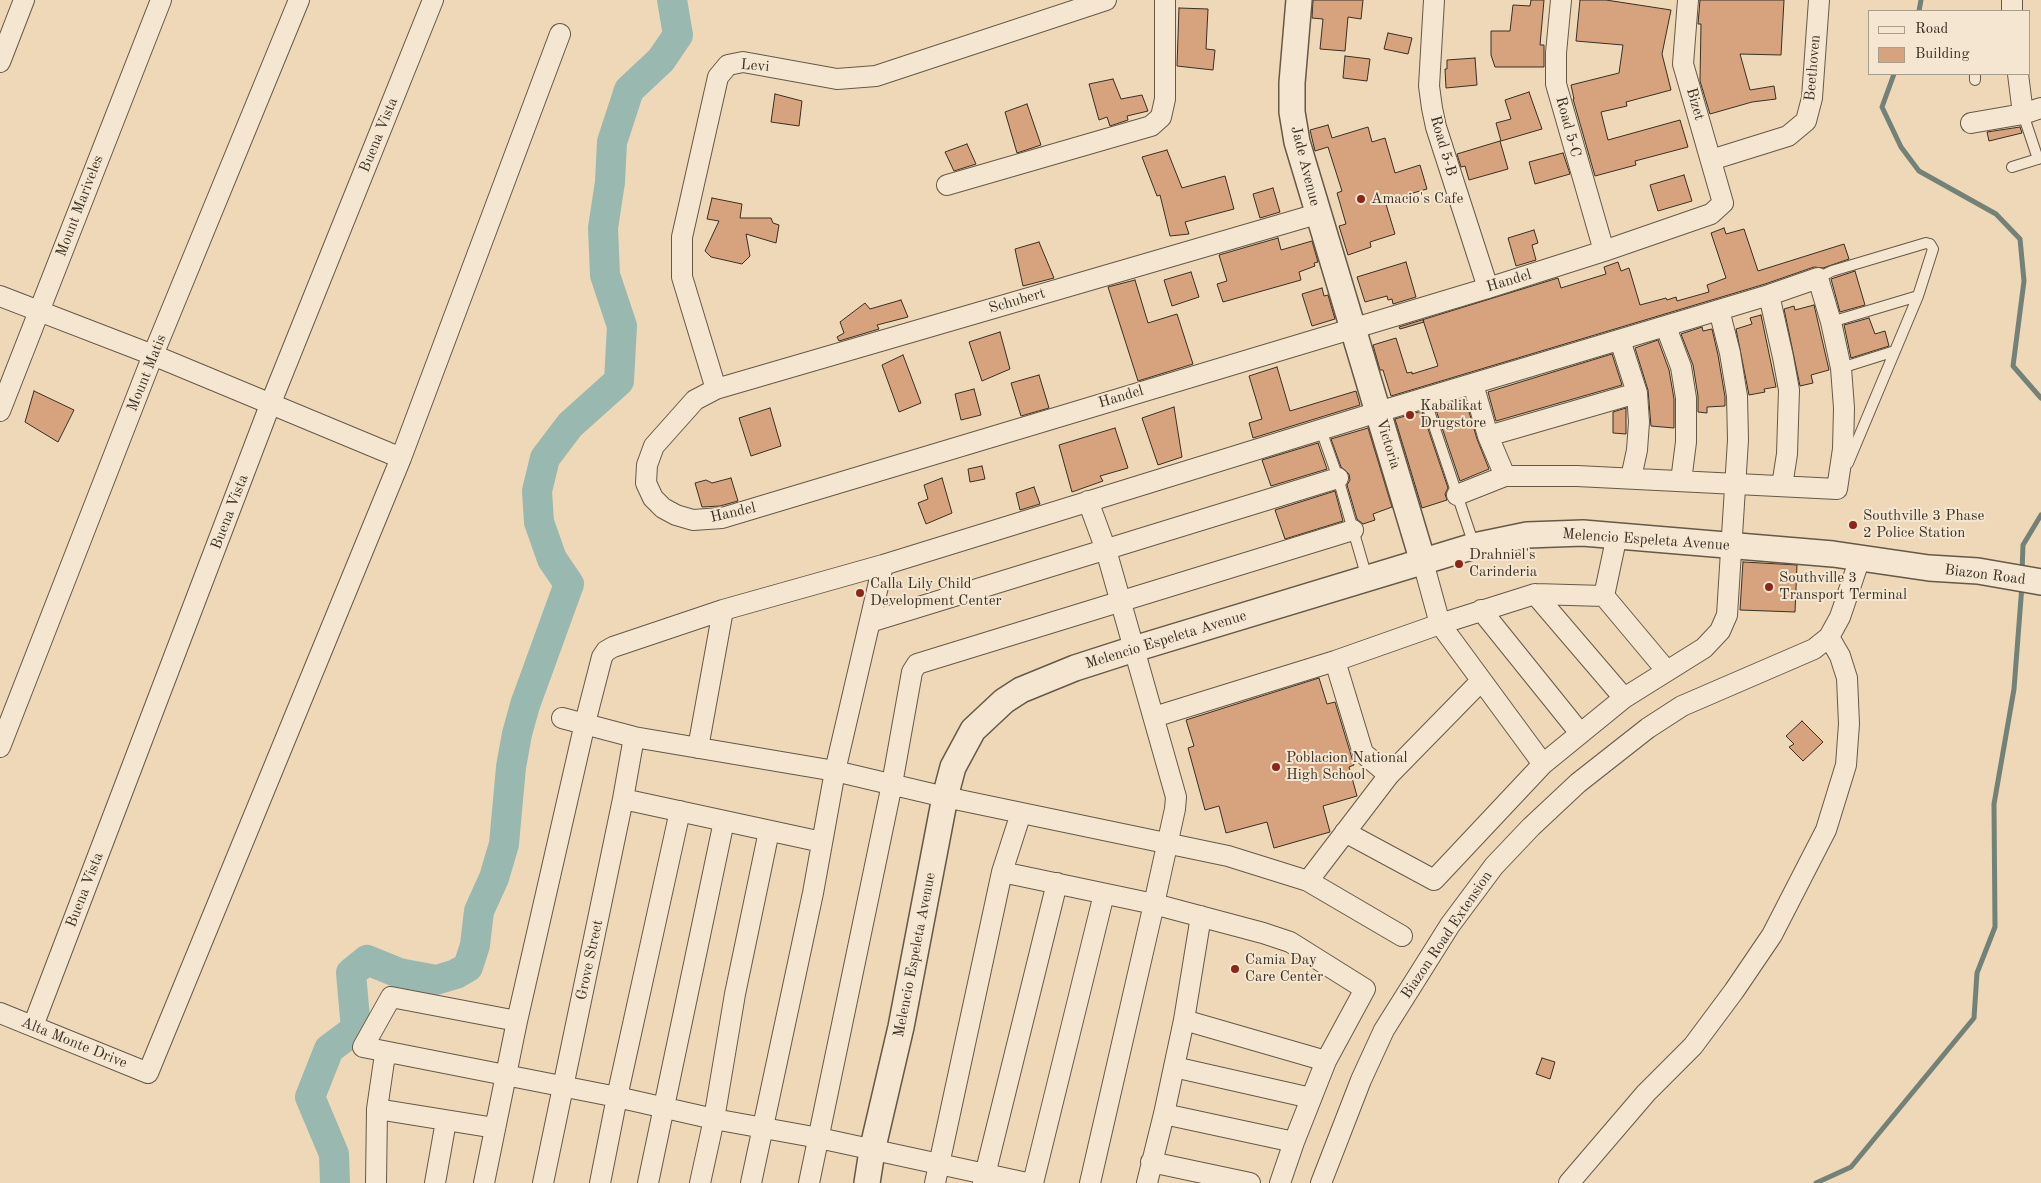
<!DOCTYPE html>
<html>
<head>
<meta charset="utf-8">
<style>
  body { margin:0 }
  #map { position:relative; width:2041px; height:1183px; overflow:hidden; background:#eed8b7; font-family:"Old Standard TT",serif }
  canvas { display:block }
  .legend { position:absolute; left:1868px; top:10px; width:162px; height:65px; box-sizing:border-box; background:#f4e6d0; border:1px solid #a99d8b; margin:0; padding:6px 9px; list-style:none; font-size:15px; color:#392f23 }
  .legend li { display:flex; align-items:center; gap:10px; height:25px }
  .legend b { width:25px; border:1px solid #a99d8b }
</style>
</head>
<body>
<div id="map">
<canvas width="2041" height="1183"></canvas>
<ul class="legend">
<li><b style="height:6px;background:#f4e6d0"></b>Road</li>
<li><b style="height:14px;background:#d7a37e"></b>Building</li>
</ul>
</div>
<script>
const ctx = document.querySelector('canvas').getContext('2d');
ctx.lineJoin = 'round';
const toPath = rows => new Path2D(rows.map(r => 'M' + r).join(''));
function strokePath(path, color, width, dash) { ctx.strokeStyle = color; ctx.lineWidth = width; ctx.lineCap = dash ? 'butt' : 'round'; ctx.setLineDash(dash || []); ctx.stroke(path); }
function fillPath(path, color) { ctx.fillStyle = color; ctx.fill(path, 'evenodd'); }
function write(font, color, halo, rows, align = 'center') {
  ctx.font = font + ' "Old Standard TT",serif'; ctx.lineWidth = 4; ctx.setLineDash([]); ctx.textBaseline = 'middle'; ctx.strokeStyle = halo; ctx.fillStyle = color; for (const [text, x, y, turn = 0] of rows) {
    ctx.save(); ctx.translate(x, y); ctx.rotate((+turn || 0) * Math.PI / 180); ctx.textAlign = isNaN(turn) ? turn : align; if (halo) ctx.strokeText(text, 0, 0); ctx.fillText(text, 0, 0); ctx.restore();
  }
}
const stream = toPath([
  [1919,11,1921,0],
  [1894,74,1882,107,1901,147,1919,171,1996,214,2020,239,2024,281,2013,366,2041,398],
  [2022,572,2023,545,2041,515],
  [1816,1183,1851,1167,1974,1018,1977,973,1995,927,1994,804,2014,689,2022,585]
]);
const river = toPath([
  [335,1183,334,1154,310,1097,329,1049,356,1029,351,973,367,960,399,973,436,980,456,974,468,967,475,945,479,911,494,878,504,844,511,767,517,734,525,705,569,584,552,559,539,522,537,491,545,458,570,425,619,381,622,326,605,275,603,228,610,182,612,142,629,90,661,60,678,35,672,0]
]);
const building = toPath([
  [1313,0,1363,0,1361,19,1348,17,1345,51,1320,49,1323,19,1312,18,1313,0],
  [1531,0,1544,0,1540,45,1544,45,1544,67,1495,67,1491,55,1491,31,1510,31,1513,5,1530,6,1531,0],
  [1580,0,1606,0,1671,10,1662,54,1671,90,1626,102,1627,106,1601,112,1608,140,1680,120,1688,147,1635,161,1636,165,1595,176,1573,99,1574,99,1571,85,1619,73,1623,45,1576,41,1580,0],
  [1700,0,1784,0,1781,55,1740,54,1750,90,1774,86,1776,99,1752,102,1710,114,1700,81,1701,24,1698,24,1700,0],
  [1179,8,1208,9,1206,49,1215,50,1213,70,1177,66,1179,8],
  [1388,33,1412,38,1408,54,1384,49,1388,33],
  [1345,56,1370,59,1367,81,1343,78,1345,56],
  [1475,58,1477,85,1446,88,1445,69,1447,69,1447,60,1475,58],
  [1113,79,1121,99,1142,95,1148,111,1127,116,1128,120,1110,126,1107,117,1099,120,1089,84,1113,79],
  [1529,92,1542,129,1501,141,1496,123,1511,119,1505,100,1529,92],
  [775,94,802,101,799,126,771,122,775,94],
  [1027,104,1041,145,1017,153,1005,112,1027,104],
  [1328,125,1332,138,1368,127,1372,142,1385,138,1395,173,1420,165,1427,189,1385,201,1395,234,1370,242,1371,247,1348,255,1339,226,1346,224,1337,193,1342,191,1328,147,1315,151,1310,130,1328,125],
  [2020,127,2022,133,1989,141,1987,132,2020,127],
  [1500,141,1508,169,1469,180,1465,166,1461,167,1457,154,1500,141],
  [967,144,976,164,954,171,945,152,967,144],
  [1167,150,1182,188,1225,176,1234,209,1185,222,1189,234,1170,236,1160,195,1157,196,1142,157,1167,150],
  [1563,153,1570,174,1535,184,1529,162,1563,153],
  [1684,175,1692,201,1658,211,1650,185,1684,175],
  [1273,188,1280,212,1260,218,1253,194,1273,188],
  [712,198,742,204,740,218,771,218,773,223,779,225,776,243,746,234,750,256,742,264,711,257,705,251,719,221,707,219,712,198],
  [1724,228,1726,234,1744,229,1758,271,1844,244,1849,259,1823,268,1814,267,1765,284,1391,396,1383,370,1380,370,1373,345,1396,338,1407,373,1412,372,1412,374,1438,366,1423,320,1424,322,1400,329,1399,327,1558,278,1561,288,1606,274,1604,267,1618,262,1621,271,1629,268,1640,305,1666,298,1667,300,1676,297,1677,301,1709,292,1707,285,1726,278,1711,233,1724,228],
  [1534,230,1538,243,1532,245,1536,260,1516,266,1508,238,1534,230],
  [1278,238,1281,250,1312,241,1318,262,1314,263,1315,266,1299,272,1301,280,1223,302,1217,284,1227,281,1219,255,1278,238],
  [1039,242,1054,278,1023,286,1015,249,1039,242],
  [1406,262,1416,297,1393,304,1392,299,1388,300,1387,296,1365,302,1357,277,1406,262],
  [1855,271,1865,305,1840,312,1831,279,1855,271],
  [1191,272,1199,297,1172,306,1164,280,1191,272],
  [1135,280,1148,323,1177,314,1193,364,1138,381,1108,287,1135,280],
  [1322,288,1324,296,1328,295,1335,319,1312,326,1302,294,1322,288],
  [901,300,908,317,877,325,879,329,839,341,837,337,844,333,840,322,865,303,870,309,901,300],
  [1814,305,1829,370,1811,375,1813,383,1800,386,1784,309,1794,306,1795,310,1814,305],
  [1761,315,1776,387,1764,389,1765,392,1749,395,1736,329,1752,324,1750,318,1761,315],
  [1869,318,1875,334,1885,331,1889,346,1851,358,1844,325,1869,318],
  [1702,327,1703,331,1712,329,1718,355,1725,397,1725,406,1707,407,1707,413,1698,412,1698,396,1693,365,1681,334,1702,327],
  [1000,332,1010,369,982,381,969,342,1000,332],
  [1658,340,1669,370,1674,399,1674,428,1651,426,1648,390,1635,348,1658,340],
  [1612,354,1622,385,1496,421,1488,392,1612,354],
  [903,355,921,403,899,412,882,365,903,355],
  [1277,367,1290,411,1356,391,1360,405,1253,438,1249,423,1262,419,1249,376,1277,367],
  [1039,375,1049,408,1021,416,1011,383,1039,375],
  [974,389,981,415,961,420,955,394,974,389],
  [34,391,74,410,58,442,25,422,34,391],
  [1465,398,1477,439,1489,469,1460,481,1435,407,1465,398],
  [1174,407,1182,457,1158,465,1142,418,1174,407],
  [770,408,781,446,751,456,739,418,770,408],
  [1626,408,1626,434,1613,433,1613,412,1626,408],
  [1422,411,1448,488,1445,494,1447,500,1422,508,1395,419,1422,411],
  [1115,428,1128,468,1100,476,1103,481,1072,492,1059,445,1115,428],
  [1368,428,1392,507,1373,514,1375,520,1363,524,1357,519,1347,485,1350,480,1349,474,1341,467,1331,439,1368,428],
  [1318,443,1327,469,1271,486,1262,460,1318,443],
  [982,466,985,479,970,482,968,469,982,466],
  [731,478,738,501,720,506,702,507,695,483,706,480,712,483,731,478],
  [942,478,952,513,926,524,918,503,928,499,924,485,942,478],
  [1034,487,1040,504,1020,510,1016,493,1034,487],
  [1335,491,1343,521,1285,539,1275,510,1335,491],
  [1743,562,1797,565,1795,612,1740,610,1743,562],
  [1319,678,1327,704,1335,702,1354,765,1349,767,1357,796,1323,806,1330,832,1274,848,1267,822,1226,833,1219,806,1205,810,1188,748,1194,746,1186,720,1319,678],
  [1802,721,1823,742,1803,761,1789,747,1794,744,1786,736,1802,721],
  [1542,1058,1555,1062,1550,1079,1536,1074,1542,1058]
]);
const service = toPath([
  [1975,74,1975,80],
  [2023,114,2038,159],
  [2012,167,2041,158],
  [1818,278,1832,271,1926,243,1930,244,1933,249,1918,296,1848,463],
  [1831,322,1918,296],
  [1841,368,1895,351],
  [1425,399,1474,545],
  [1321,430,1338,478,1367,578]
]);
const minor = toPath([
  [1434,0,1429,86,1432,108,1436,127,1488,288],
  [1561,0,1556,53,1556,84,1604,251],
  [2012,0,2012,11],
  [0,62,24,0],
  [2018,74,2023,114],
  [1971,123,2023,114,2041,108],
  [1711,160,1788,136,1806,121,1812,98,1819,0],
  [947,185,1151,126,1161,117,1165,99,1165,0],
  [1317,214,716,389,695,400,654,446,647,465,646,483,653,498,663,508,676,515,693,520,722,518,1488,288,1604,251,1711,214,1723,203,1683,64,1688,0],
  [1769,295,1783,357,1789,390,1787,454,1782,486],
  [0,296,153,355,401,458],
  [1666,327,1681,367,1686,398,1686,442,1681,481],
  [1620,340,1637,393,1639,422,1637,450,1631,478],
  [1473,384,1488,436,1505,476],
  [716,389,682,277,682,237,718,77,728,65,743,62,837,79,876,76,1106,0],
  [0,411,161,0],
  [1488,436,1637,393],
  [1088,501,1106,550,1176,797,1175,809,1154,904,1090,1183],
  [1617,535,1604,596,1666,670],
  [1423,562,1440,624,1543,764],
  [1535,594,1624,698],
  [1481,610,1580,733],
  [870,622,1338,478],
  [1335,661,1363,753,1389,775],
  [1154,717,1335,661,1440,624,1535,594,1604,596],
  [562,718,634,737,835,771,945,797,1228,856,1308,881,1402,936],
  [0,747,153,355,299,0],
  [698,748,723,610],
  [623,799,822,842],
  [1345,832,1434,880,1543,764,1624,698,1704,648,1720,631,1727,615,1738,440,1737,396,1730,353,1719,310],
  [1002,872,1154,904,1263,933,1290,942,1365,989,1326,1061,1294,1142,1280,1183],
  [1308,881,1389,775,1481,681],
  [0,1013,148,1073,401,458,560,34],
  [1184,1020,1326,1061],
  [517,1021,391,997,363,1047,617,1097,714,1119,819,1138,1027,1183],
  [33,1026,270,405,433,0],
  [1174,1067,1311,1098],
  [377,1109,495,1128],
  [1164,1114,1294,1142],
  [1151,1162,1250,1183],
  [376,1183,377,1109,384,1061,389,1053],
  [435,1183,446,1121],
  [484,1183,517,1021,585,723,602,657,606,651,613,647,723,610,883,565,1378,412,1769,295,1818,278,1831,322,1841,368,1844,408,1843,449,1837,489,1577,476,1505,476,1457,495],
  [543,1183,623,799,634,737],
  [600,1183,617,1097,680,811],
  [648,1183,724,821],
  [700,1183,714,1119,735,994,769,831],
  [751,1183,813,893,835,771,883,565],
  [809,1183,892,784,912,672,917,664,1353,530],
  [935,1183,1002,872,1021,813],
  [983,1183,1057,883],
  [1033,1183,1104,894],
  [1147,1183,1164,1114,1184,1020,1201,916],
  [1321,1183,1361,1080,1384,1030,1450,925,1494,866,1531,827,1578,783,1648,728,1682,706,1814,649,1829,637,1840,617,1860,558],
  [1569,1183,1646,1093,1693,1046,1734,991,1772,935,1826,830,1846,765,1849,724,1847,678,1840,656,1829,637]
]);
const tertiary = toPath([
  [1299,0,1292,83,1292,112,1297,142,1423,562],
  [867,1183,872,1151,901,1027,945,797,953,767,973,730,1004,701,1021,690,1075,668,1134,649,1474,546,1527,535,1583,533,1833,554,1929,568,1978,571,2041,582]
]);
const markers = [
  [1361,199,5,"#8f2418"],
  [1410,415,5,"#8f2418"],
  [1853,525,5,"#8f2418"],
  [1459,564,5,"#8f2418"],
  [1769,587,5,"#8f2418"],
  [860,593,5,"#8f2418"],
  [1276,767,5,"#8f2418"],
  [1235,969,5,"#8f2418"]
];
const streetNames = [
  ["Levi",755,66,5],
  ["Beethoven",1813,68,-85],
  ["Bizet",1695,104,74],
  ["Road 5-C",1568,127,75],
  ["Buena Vista",379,135,-68],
  ["Road 5-B",1443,146,74],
  ["Jade Avenue",1305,166,76],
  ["Mount Mariveles",80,206,-69],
  ["Handel",1509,281,-17],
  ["Schubert",1017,301,-16],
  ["Mount Matis",147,373,-68],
  ["Handel",1121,397,-17],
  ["Victoria",1388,444,73],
  ["Buena Vista",230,512,-69],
  ["Handel",733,513,-13],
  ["Melencio Espeleta Avenue",1646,540,4],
  ["Biazon Road",1985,575,7],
  ["Melencio Espeleta Avenue",1166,640,-17],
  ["Buena Vista",85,890,-69],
  ["Biazon Road Extension",1447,935,-56],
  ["Melencio Espeleta Avenue",915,955,-79],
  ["Grove Street",590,960,-78],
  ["Alta Monte Drive",74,1043,22]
];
const poiNames = [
  ["Amacio's Cafe",1371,199],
  ["Kabalikat",1420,406],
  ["Drugstore",1420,423],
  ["Southville 3 Phase",1863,516],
  ["2 Police Station",1863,533],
  ["Drahniel's",1469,555],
  ["Carinderia",1469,572],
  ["Southville 3",1779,578],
  ["Transport Terminal",1779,595],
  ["Calla Lily Child",870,584],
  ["Development Center",870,601],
  ["Poblacion National",1286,758],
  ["High School",1286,775],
  ["Camia Day",1245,960],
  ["Care Center",1245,977]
];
strokePath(stream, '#738278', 5);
strokePath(river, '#99b9b0', 30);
fillPath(building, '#d7a37e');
strokePath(building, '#392f23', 1);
strokePath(service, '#665948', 12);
strokePath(minor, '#665948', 22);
strokePath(tertiary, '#665948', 28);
strokePath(service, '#f4e6d0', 10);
strokePath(minor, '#f4e6d0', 20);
strokePath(tertiary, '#f4e6d0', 25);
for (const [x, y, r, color] of markers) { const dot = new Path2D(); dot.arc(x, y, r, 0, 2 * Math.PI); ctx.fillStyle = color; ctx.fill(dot); strokePath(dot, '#f4e6d0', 2); }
write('15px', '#392f23', '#f4e6d0', streetNames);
write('15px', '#392f23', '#f4e6d0', poiNames, 'left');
</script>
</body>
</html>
